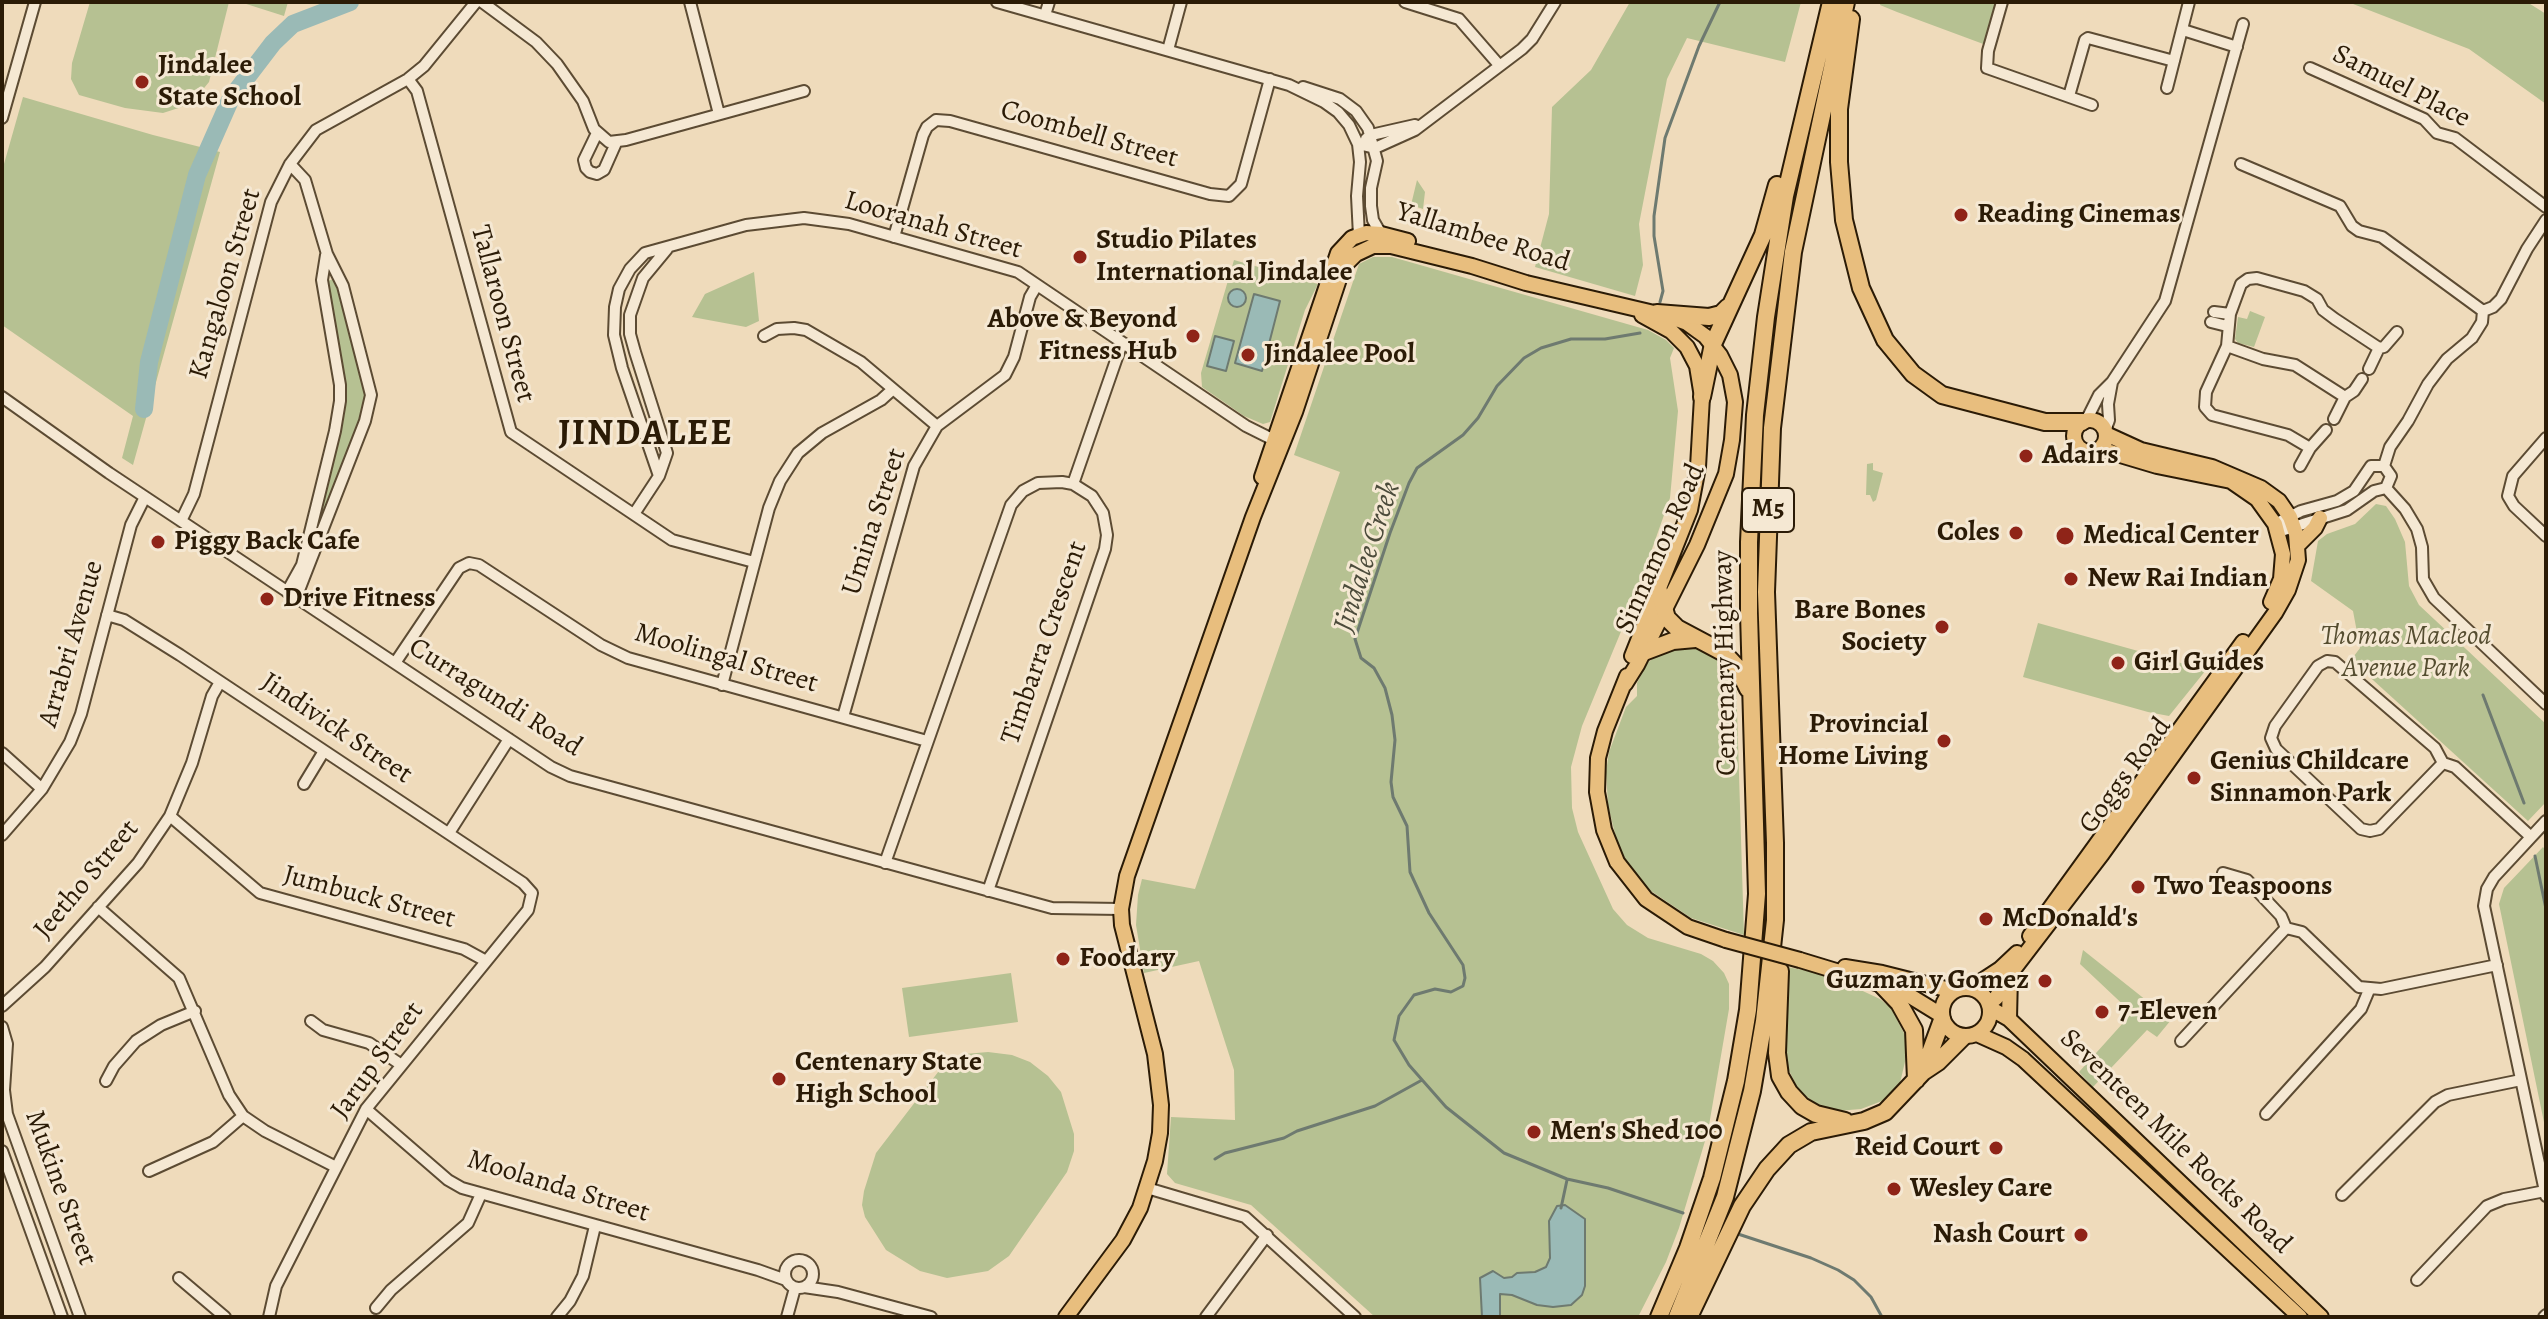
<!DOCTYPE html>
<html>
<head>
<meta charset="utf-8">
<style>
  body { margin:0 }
  #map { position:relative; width:2548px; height:1319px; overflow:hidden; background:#efdbbb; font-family:Alegreya,serif }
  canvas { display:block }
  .frame { position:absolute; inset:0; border:4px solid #2b1b06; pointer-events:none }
</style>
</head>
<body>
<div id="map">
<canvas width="2548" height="1319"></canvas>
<div class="frame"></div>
</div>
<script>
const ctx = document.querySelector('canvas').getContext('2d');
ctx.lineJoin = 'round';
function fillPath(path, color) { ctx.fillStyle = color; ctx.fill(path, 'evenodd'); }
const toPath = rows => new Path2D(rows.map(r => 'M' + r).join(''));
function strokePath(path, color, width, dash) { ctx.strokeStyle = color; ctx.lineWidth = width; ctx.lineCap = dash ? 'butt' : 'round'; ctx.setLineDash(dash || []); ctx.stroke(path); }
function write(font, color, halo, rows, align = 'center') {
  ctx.font = font + ' Alegreya,serif'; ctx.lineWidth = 6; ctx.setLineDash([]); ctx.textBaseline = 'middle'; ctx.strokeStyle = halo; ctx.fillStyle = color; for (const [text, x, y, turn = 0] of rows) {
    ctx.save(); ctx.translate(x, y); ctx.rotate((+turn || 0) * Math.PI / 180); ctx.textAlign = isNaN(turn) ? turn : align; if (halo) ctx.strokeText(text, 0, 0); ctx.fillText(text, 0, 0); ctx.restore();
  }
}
const green = toPath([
  [90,2,229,2,209,82,191,104,163,113,125,108,79,95,71,79,72,63],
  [240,2,288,2,284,16],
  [1630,2,1801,2,1785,62,1687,38,1667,79,1639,224,1643,265,1635,296,1535,267,1549,214,1552,107,1591,70],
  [1881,2,1998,2,1986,45,1897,12,1880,5],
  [2348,2,2527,2,2546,14,2546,104,2469,49],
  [23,97,153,135,220,152,133,465,122,458,133,416,2,325,2,171],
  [1417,180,1425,192,1423,209,1411,205],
  [1373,257,1392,257,1648,330,1666,340,1674,348,1670,358,1678,411,1670,498,1634,600,1582,726,1571,767,1572,808,1578,832,1613,909,1627,925,1648,938,1701,954,1713,961,1724,973,1729,984,1729,1009,1708,1131,1679,1228,1666,1262,1638,1317,1375,1317,1251,1205,1175,1183,1167,1174,1171,1117,1235,1120,1234,1070,1199,961,1144,973,1136,925,1138,895,1142,879,1195,889,1340,472,1294,455,1359,264],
  [1234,260,1318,284,1305,310,1270,422,1263,424,1244,416,1202,387,1201,373],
  [754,272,759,321,746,327,692,317,705,294],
  [333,279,338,288,367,398,366,406,315,538,343,423,347,398,328,288,328,281],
  [2250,311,2265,317,2254,347,2238,343,2235,339,2238,317,2247,319],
  [1873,463,1873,470,1883,473,1876,500,1873,502,1870,495,1866,495,1867,464],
  [2376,504,2386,506,2395,519,2405,542,2409,586,2419,605,2546,724,2546,802,2528,821,2351,660,2360,648,2353,611,2311,581,2318,541,2327,534,2355,524],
  [2038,623,2206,670,2169,716,2148,712,2023,677],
  [1696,646,1723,660,1736,678,1744,935,1691,918,1645,887,1628,865,1617,842,1608,805,1606,772,1609,752,1626,707,1637,696,1637,683,1647,663,1661,653,1676,647],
  [2543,847,2546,851,2546,1132,2499,904,2504,888],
  [2083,950,2171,1020,2157,1037,2147,1030,2093,1087,2079,1072,2132,1013,2080,964],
  [1787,967,1809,971,1852,986,1880,999,1891,1008,1906,1037,1908,1049,1900,1083,1882,1101,1861,1109,1837,1111,1822,1108,1799,1091,1786,1064],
  [1011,973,1018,1022,909,1037,902,988],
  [988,1052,1012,1055,1030,1062,1048,1076,1061,1092,1074,1134,1074,1151,1067,1172,1009,1256,988,1271,947,1278,920,1271,886,1250,865,1217,862,1205,864,1191,876,1153,945,1063,965,1054]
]);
const water = toPath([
  '1228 298a9 9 0 1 1 18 0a9 9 0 1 1-18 0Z',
  [1254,294,1280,301,1262,371,1235,363,1254,294],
  [1215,336,1234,341,1226,371,1207,366,1215,336],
  [1565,1205,1585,1219,1585,1286,1582,1295,1571,1305,1553,1307,1537,1305,1512,1295,1500,1294,1500,1317,1482,1317,1480,1278,1493,1271,1504,1278,1512,1277,1517,1273,1535,1272,1546,1267,1550,1258,1549,1221,1557,1206,1565,1205]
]);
const stream = toPath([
  [1660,302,1663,291,1654,236,1654,216,1665,138,1699,46,1720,2],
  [1640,333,1605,339,1571,339,1541,348,1524,358,1497,386,1478,418,1463,435,1417,468,1409,483,1390,533,1355,639,1361,658,1374,668,1385,688,1392,715,1395,740,1391,782,1393,797,1407,826,1410,872,1429,913,1463,965,1465,978,1463,986,1451,992,1435,989,1414,995,1399,1016,1394,1040,1409,1065,1446,1107,1504,1153,1567,1179,1608,1188,1683,1213],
  [2483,695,2524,803],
  [2535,856,2546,909],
  [1215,1159,1225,1153,1284,1138,1297,1131,1375,1106,1422,1080],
  [1561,1208,1567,1180],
  [1735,1233,1811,1258,1838,1270,1854,1280,1871,1297,1882,1317]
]);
const river = toPath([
  [144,409,149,362,197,175,231,98,273,43,293,24,350,2]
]);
const minor = toPath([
  [482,2,536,42,557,64,583,101,594,129,609,142,626,140,804,91],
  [690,2,719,114],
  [997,2,1289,85,1324,102,1338,112,1349,125,1358,144,1360,162,1357,196,1359,236],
  [1405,2,1459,19,1499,65],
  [2002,2,1988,51,1987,68,2092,105],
  [1045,15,1049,2],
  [2183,30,2237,47],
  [1168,50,1181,2],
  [2310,68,2424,119,2437,133,2455,138,2546,207],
  [408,79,417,91,511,432,672,540,754,562],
  [1303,87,1340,99,1356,111,1368,128,1377,161,1371,188,1371,206,1373,220,1381,234],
  [2167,88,2189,2],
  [2069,96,2085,40,2088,38,2174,61],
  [2,118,35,2],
  [597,133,584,160,586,168,590,172,597,174,604,170,616,143],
  [1366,139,1371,135,1415,125],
  [1358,144,1375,148,1415,130,1522,49,1532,39,1555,2],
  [290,164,305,180,327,254,343,286,371,395,365,421,296,598],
  [2241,164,2340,206,2352,226,2359,231,2382,237,2483,311],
  [894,237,923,135,927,127,936,120,950,121,1210,194,1229,196,1241,184,1270,79],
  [2214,312,2230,314],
  [2211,322,2227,326],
  [764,336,777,329,794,328,806,330,861,362,937,426],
  [2227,346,2263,359,2295,365,2345,397],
  [2369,369,2379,348,2384,347,2397,332],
  [2,397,109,473,551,767,570,776,1052,908,1121,909],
  [2334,419,2345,397,2354,391,2362,379],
  [2086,421,2099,395,2112,382,2165,301,2243,24],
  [2105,431,2109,420,2108,404,2112,382],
  [2546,438,2513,476,2508,496,2514,506,2546,536],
  [2310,448,2288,435,2212,415,2205,407,2206,392,2227,346,2230,314,2241,284,2248,279,2257,278,2304,291,2317,299,2323,310,2335,319,2379,348],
  [2300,466,2310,448,2326,430],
  [2384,466,2390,447,2408,421,2428,384,2447,359,2472,338,2482,322,2483,311,2493,307,2501,299,2527,249,2546,220],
  [2384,466,2391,476,2386,488],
  [659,476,622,368,614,335,615,307,619,289,630,269,645,253,746,225,804,218,849,224,1018,272,1246,426,1280,443],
  [1073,484,1122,343],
  [2386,488,2405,509,2417,529,2422,547,2423,579,2434,598,2546,704],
  [634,514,659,476,667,453,635,352,630,334,630,315,643,278,667,249],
  [181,521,194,494,271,202,290,164,316,130,408,79,424,66,476,2],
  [2275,524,2301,511,2337,501,2354,491,2371,466,2384,466],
  [2278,532,2347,510,2374,491,2386,488],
  [287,592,302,565,335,431,340,401,340,385,322,280,326,255],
  [107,615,124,620,180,655,523,883,532,893,528,910,366,1109,276,1286,269,1317],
  [395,663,459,568,469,563,479,565,601,645,628,658,927,741],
  [722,685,769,508,780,481,798,453,822,433,881,400,892,390],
  [843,717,914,466,937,426,1005,375,1014,357,1030,297,1037,285],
  [2,753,42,789],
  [2443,763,2379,829,2370,831,2361,829,2276,749,2271,738,2275,726,2318,666,2327,661,2335,662,2435,748,2443,763,2455,767,2531,837],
  [304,784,324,751],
  [170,816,260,893,464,949,486,961],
  [2546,821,2494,877,2487,889,2484,906,2546,1196],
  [449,833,509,739],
  [2,835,42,789,70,742,81,714,131,525,145,497],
  [885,863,1011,505,1023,491,1038,483,1062,482,1073,484,1092,496,1103,513,1107,535,1105,549,988,891],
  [2223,873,2247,880,2281,916,2286,928,2302,932,2359,987,2381,989,2497,965],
  [98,907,179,978,229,1095,243,1116,265,1131,336,1167],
  [2,1006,45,967,138,863,170,816,192,763,212,696,220,682],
  [311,1021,323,1030,369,1043,400,1064],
  [2,1027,7,1044,4,1090,7,1114,80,1317],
  [2181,1041,2286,928],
  [106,1081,114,1066,136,1041,161,1025,195,1011],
  [366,1109,448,1180,462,1188,758,1270,786,1280],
  [2266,1114,2361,1009,2369,990],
  [2,1151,62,1317],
  [149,1171,213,1142,243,1116],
  [1147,1188,1245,1217,1355,1317],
  [2342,1195,2435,1102,2448,1095,2521,1080],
  '785 1274a14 14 0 1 1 28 0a14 14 0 1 1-28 0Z',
  [179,1278,225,1317],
  [2417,1280,2487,1206,2504,1199,2545,1191],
  [804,1287,838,1292,931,1317],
  [376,1308,391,1290,468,1223,481,1194],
  [557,1317,570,1301,583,1276,595,1226],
  [787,1317,795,1288],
  [1206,1317,1267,1235],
  [2544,1317,2546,1315]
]);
const major = toPath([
  '2074 436a16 16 0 1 1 32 0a16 16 0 1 1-32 0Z',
  [2100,449,2157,466,2231,481,2257,499,2275,524,2283,554,2281,579,2271,602],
  [1262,477,1338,253,1352,238,1366,233,1381,234,1408,241],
  [2298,545,2315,528,2320,518],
  [1632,656,1690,510,1698,467,1702,397,1697,366,1687,347,1671,331,1642,315],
  [1627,676,1605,731,1598,758,1597,792,1604,830,1617,862,1646,899,1688,927,1726,940],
  [2030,936,2243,642],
  [1800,960,1902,991,1941,1015],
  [1845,967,1882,973,1954,991],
  '1942 1012a24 24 0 1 1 48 0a24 24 0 1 1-48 0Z',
  [1971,988,2000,969,2017,953],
  [1989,1004,1996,998,2010,974,2102,854,2275,613,2288,590,2298,560,2296,534,2290,517,2279,501,2261,488,2212,467,2141,450,2106,434],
  [1990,1008,2009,1019,2321,1317],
  [2009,1019,2010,975],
  [1977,1034,2006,1047,2023,1059,2300,1317],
  [1066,1317,1123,1240,1140,1208,1155,1161,1160,1133,1161,1105,1155,1054,1122,925,1121,909,1127,876,1253,517,1295,412,1340,276,1345,265,1356,254,1373,246,1391,246,1472,266,1526,283,1671,317,1687,323,1705,336,1720,355,1730,375,1735,402,1732,440,1726,474,1697,545,1637,665,1625,684]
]);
const highway = toPath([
  [1851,19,1839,109,1839,162,1844,220,1861,288,1885,340,1913,374,1942,395,2045,422,2082,422],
  [1657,313,1709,317,1721,314,1728,307],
  [1702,397,1713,344,1763,235,1777,185],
  [1659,591,1667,618,1677,628,1724,653,1737,667,1748,689],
  [1644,652,1673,641,1695,639],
  [1780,971,1777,1053,1780,1076,1789,1092,1802,1106,1816,1114,1845,1121],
  [1880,983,1899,1003,1914,1030,1916,1080],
  [1923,1072,1942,1020],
  [1659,1317,1688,1248,1712,1178,1736,1081,1748,1010,1757,894,1749,613,1749,542,1755,415,1766,317,1785,196,1831,2],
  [1677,1317,1725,1197,1752,1091,1764,1021,1775,920,1775,843,1766,592,1772,428,1793,252,1846,2],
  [1689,1317,1742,1206,1767,1169,1789,1145,1811,1132,1864,1121,1885,1112,1923,1072,1938,1062,1963,1037]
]);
const majorBridge = toPath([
  [1726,940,1800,960]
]);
const markers = [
  [142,82,8,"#8f2418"],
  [1961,215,8,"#8f2418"],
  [1080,257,8,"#8f2418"],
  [1193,336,8,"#8f2418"],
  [1248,355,8,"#8f2418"],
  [2026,456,8,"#8f2418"],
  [2016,533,8,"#8f2418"],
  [2065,536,10,"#8f2418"],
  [158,542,8,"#8f2418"],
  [2071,579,8,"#8f2418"],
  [267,599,8,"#8f2418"],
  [1942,627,8,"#8f2418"],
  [2118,663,8,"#8f2418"],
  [1944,741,8,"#8f2418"],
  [2194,778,8,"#8f2418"],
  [2138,887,8,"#8f2418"],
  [1986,919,8,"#8f2418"],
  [1063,959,8,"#8f2418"],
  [2045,981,8,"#8f2418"],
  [2102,1012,8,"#8f2418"],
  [779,1079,8,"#8f2418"],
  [1534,1132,8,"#8f2418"],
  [1996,1148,8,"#8f2418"],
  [1894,1189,8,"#8f2418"],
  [2081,1235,8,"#8f2418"]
];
const shields = [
  [1768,510,52]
];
const shieldNames = [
  ["M5",1768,510]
];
const poiNames = [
  ["Jindalee",158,66],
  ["State School",158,98],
  ["Reading Cinemas",1977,215],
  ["Studio Pilates",1096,241],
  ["International Jindalee",1096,273],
  ["Above & Beyond",1177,320,"right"],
  ["Fitness Hub",1177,352,"right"],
  ["Jindalee Pool",1264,355],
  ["Adairs",2042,456],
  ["Coles",2000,533,"right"],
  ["Medical Center",2083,536],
  ["Piggy Back Cafe",174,542],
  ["New Rai Indian",2087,579],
  ["Drive Fitness",283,599],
  ["Bare Bones",1926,611,"right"],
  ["Society",1926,643,"right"],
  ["Girl Guides",2134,663],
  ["Provincial",1928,725,"right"],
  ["Home Living",1928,757,"right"],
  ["Genius Childcare",2210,762],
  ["Sinnamon Park",2210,794],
  ["Two Teaspoons",2154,887],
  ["McDonald's",2002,919],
  ["Foodary",1079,959],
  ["Guzman y Gomez",2029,981,"right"],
  ["7-Eleven",2118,1012],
  ["Centenary State",795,1063],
  ["High School",795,1095],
  ["Men's Shed 100",1550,1132],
  ["Reid Court",1980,1148,"right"],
  ["Wesley Care",1910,1189],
  ["Nash Court",2065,1235,"right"]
];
const streetNames = [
  ["Samuel Place",2401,87,27],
  ["Coombell Street",1089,135,16],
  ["Looranah Street",933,226,16],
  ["Yallambee Road",1483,238,17],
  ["Kangaloon Street",226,284,-74],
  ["Tallaroon Street",502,314,75],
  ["Umina Street",875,522,-72],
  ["Sinnamon Road",1661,549,-66],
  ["Timbarra Crescent",1045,643,-71],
  ["Arrabri Avenue",72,644,-74],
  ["Moolingal Street",726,659,16],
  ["Centenary Highway",1726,663,-91],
  ["Curragundi Road",495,698,32],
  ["Jindivick Street",336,729,34],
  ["Goggs Road",2126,776,-54],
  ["Jeetho Street",87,880,-50],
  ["Jumbuck Street",369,898,15],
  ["Jarup Street",378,1061,-54],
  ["Seventeen Mile Rocks Road",2175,1142,44],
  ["Moolanda Street",558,1187,17],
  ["Mukine Street",60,1188,70]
];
const parkNames = [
  ["Thomas Macleod",2406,637],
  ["Avenue Park",2406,669]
];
const waterNames = [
  ["Jindalee Creek",1368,557,-72]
];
const districtNames = [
  ["JINDALEE",646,435]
];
fillPath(green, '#b6c192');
fillPath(water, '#9abab6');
strokePath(water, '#6e7a70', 2);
strokePath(stream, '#6e7a70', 3);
strokePath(river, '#9abab6', 18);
strokePath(minor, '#5c4b33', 14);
strokePath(major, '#2b1b06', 18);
strokePath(highway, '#2b1b06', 20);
strokePath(minor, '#f5e8d3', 10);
strokePath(major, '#e8be7e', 14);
strokePath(highway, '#e8be7e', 16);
strokePath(majorBridge, '#2b1b06', 18, []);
strokePath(majorBridge, '#e8be7e', 14);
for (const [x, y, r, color] of markers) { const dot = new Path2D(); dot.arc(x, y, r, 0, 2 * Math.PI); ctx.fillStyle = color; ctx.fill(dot); strokePath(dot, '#f5e8d3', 3); }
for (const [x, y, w] of shields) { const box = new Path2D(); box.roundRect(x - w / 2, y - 22, w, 44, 6); ctx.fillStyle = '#f5e8d3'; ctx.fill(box); strokePath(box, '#2b1b06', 2); }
write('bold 26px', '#2b1b06', null, shieldNames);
write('bold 28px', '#2b1b06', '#f5e8d3', poiNames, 'left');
write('28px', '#2b1b06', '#f5e8d3', streetNames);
write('italic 28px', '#554d30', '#f5e8d3', parkNames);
write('italic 30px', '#4c4b3b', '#f5e8d3', waterNames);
ctx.letterSpacing = '2px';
write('bold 36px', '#2b1b06', '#f5e8d3', districtNames);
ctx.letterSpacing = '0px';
</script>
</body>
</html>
